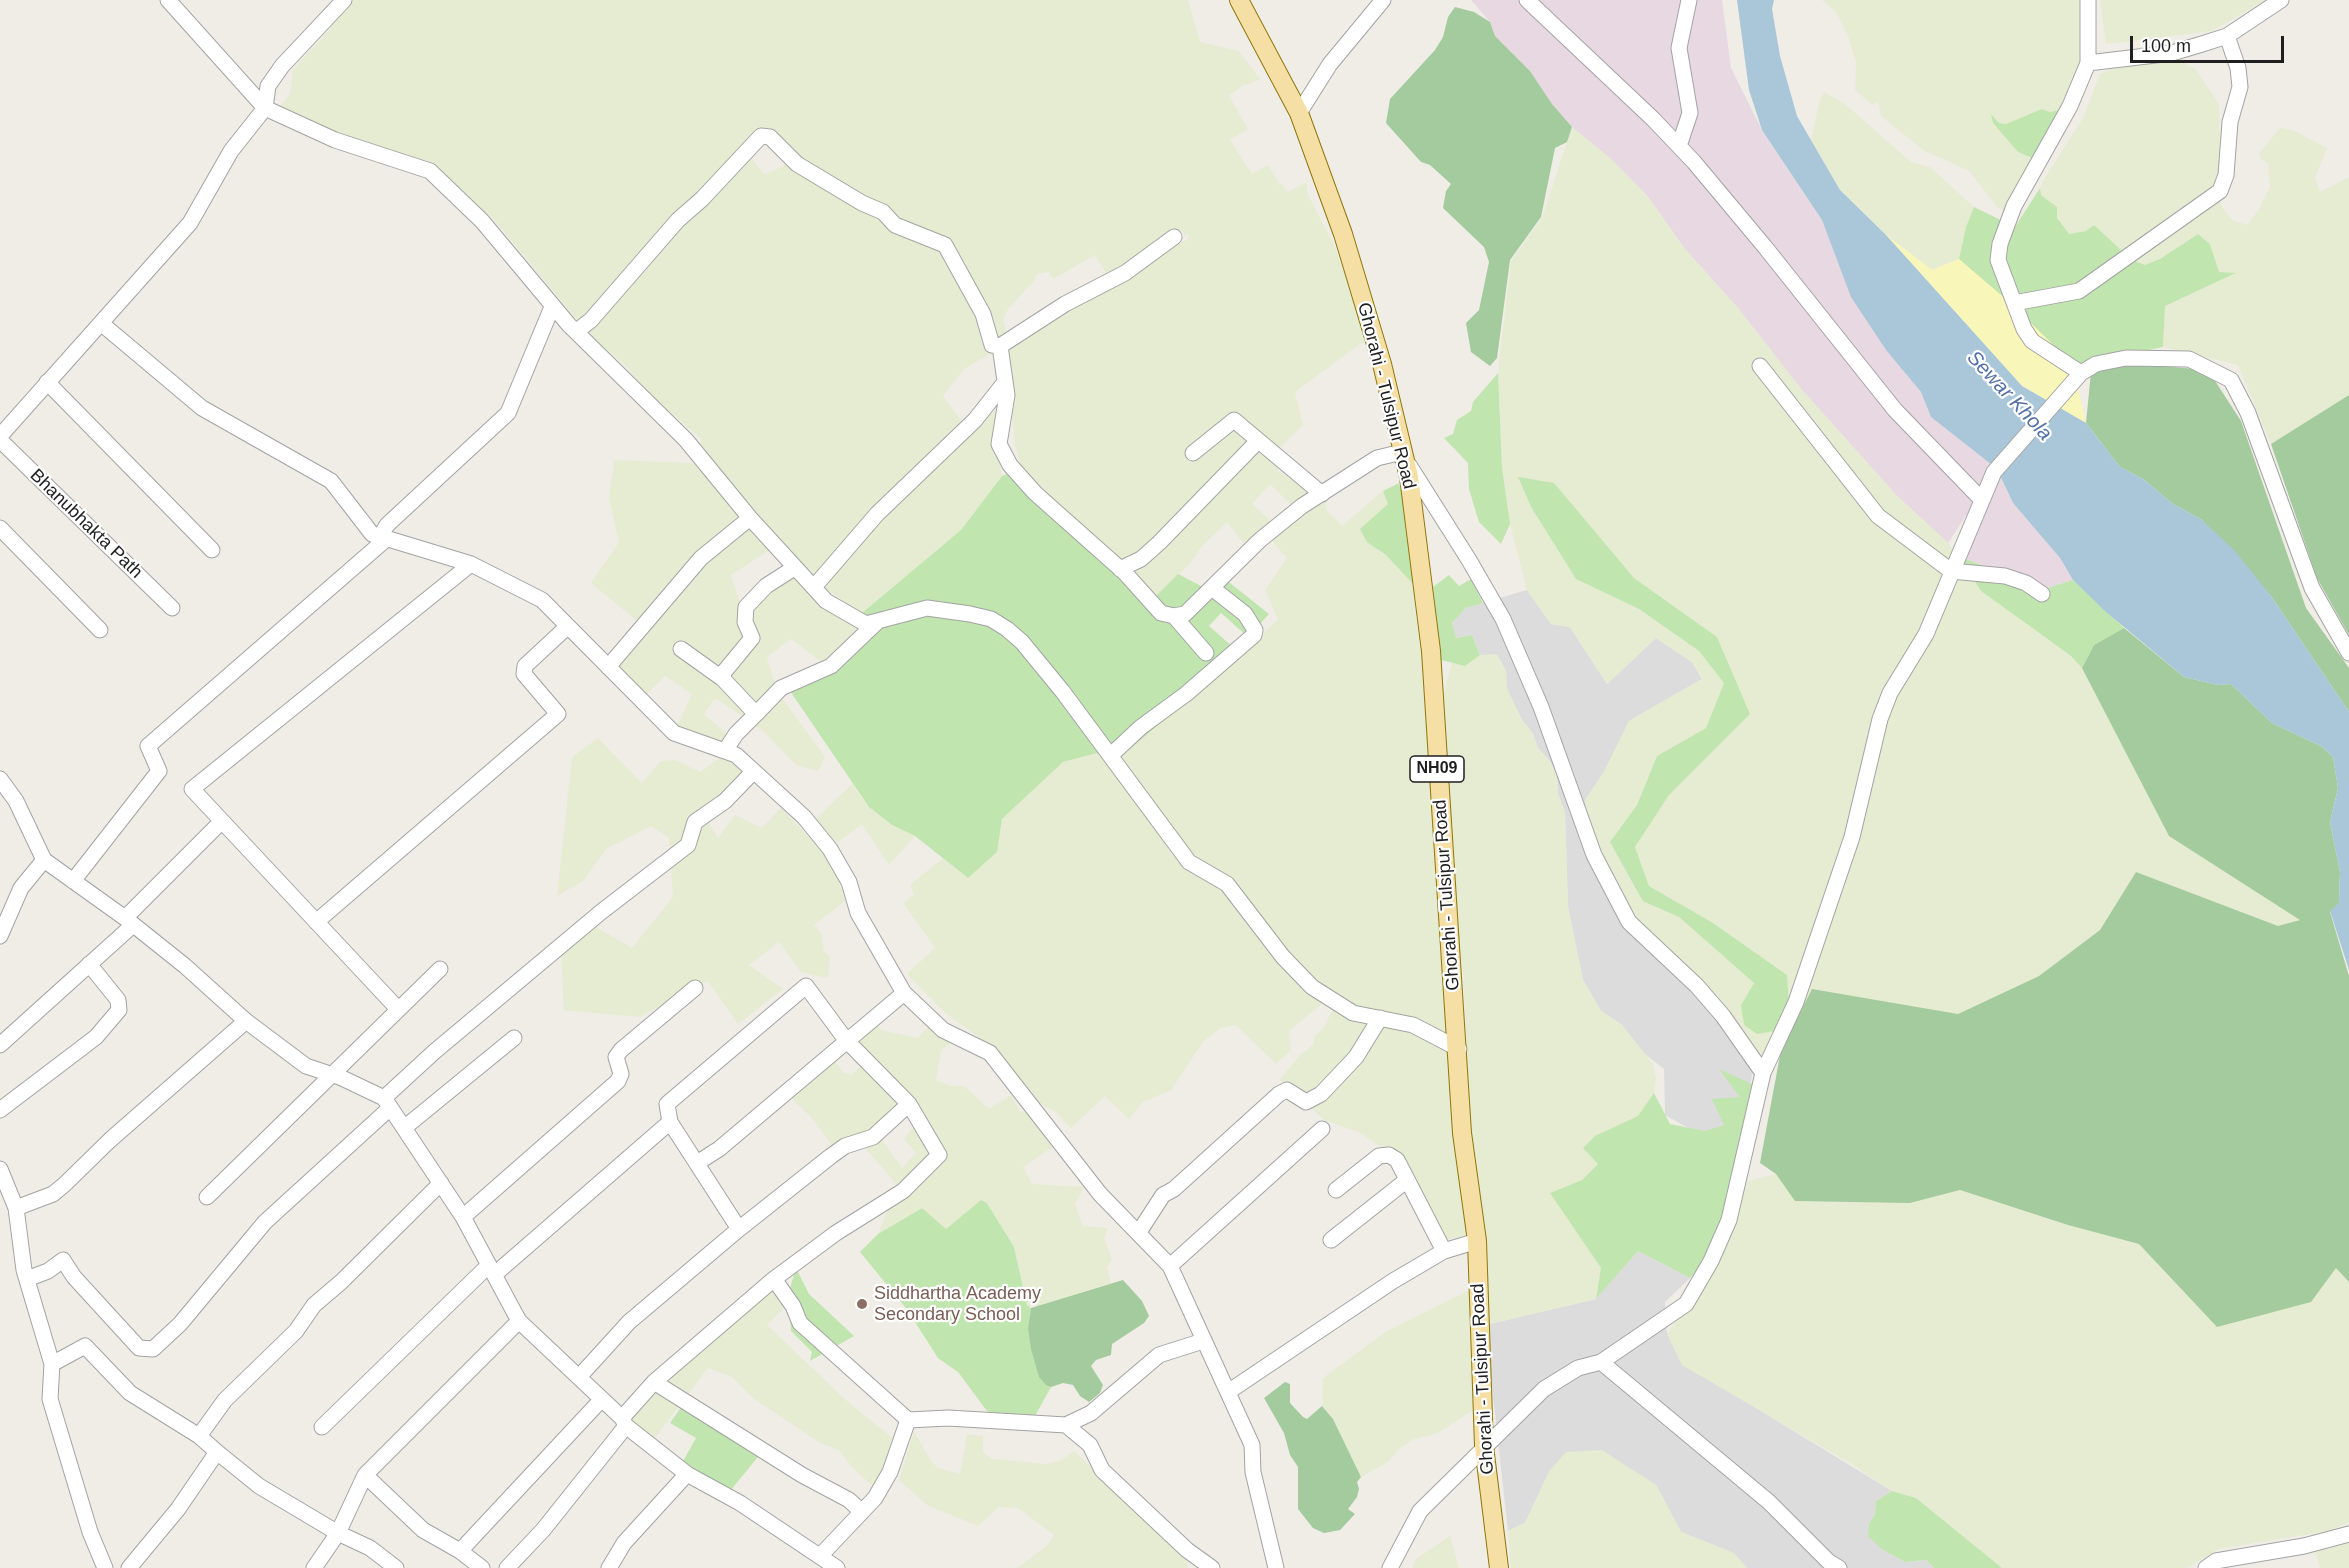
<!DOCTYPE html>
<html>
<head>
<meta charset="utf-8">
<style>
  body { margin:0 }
  #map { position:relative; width:2349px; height:1568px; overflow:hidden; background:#efede6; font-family:Arial,sans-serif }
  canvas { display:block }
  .scale { position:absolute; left:2130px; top:36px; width:154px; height:27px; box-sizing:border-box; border:3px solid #1f1f1f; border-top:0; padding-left:8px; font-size:18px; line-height:21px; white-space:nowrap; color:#1f1f1f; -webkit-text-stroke:4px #fff; paint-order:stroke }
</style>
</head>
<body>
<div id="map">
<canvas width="2349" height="1568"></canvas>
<div class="scale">100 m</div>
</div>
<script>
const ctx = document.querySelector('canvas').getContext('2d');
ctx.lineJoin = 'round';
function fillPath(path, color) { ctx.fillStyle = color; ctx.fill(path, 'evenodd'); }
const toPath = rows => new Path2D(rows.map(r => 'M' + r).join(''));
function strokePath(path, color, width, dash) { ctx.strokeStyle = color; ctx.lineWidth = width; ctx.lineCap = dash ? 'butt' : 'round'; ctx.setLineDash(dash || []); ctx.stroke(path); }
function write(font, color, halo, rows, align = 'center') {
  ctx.font = font + ' Arial,sans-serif'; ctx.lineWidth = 4.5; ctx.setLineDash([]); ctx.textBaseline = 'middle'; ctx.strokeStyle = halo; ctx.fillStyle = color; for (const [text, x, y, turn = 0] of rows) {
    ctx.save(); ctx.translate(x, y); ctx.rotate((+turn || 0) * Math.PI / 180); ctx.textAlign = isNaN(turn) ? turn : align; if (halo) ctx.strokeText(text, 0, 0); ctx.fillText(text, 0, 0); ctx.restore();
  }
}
const residential = toPath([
  [1527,590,1551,624,1570,627,1607,684,1656,638,1692,662,1702,679,1629,721,1604,772,1585,800,1756,1055,1744,1116,1706,1138,1665,1115,1664,1069,1641,1051,1622,1025,1601,1011,1583,980,1568,907,1565,813,1558,794,1557,776,1551,763,1538,748,1533,734,1522,720,1507,689,1506,671,1497,655,1480,655,1472,635,1456,638,1452,623,1466,608],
  [1638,1251,1690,1278,1665,1302,1667,1334,1764,1413,1892,1491,1876,1501,1875,1514,1869,1524,1883,1550,1905,1562,1926,1560,1934,1568,1747,1568,1733,1553,1681,1532,1656,1485,1550,1470,1525,1523,1508,1531,1485,1325,1596,1299]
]);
const industrial = toPath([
  [1471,0,1722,0,1731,68,1762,130,1822,220,1852,297,1886,350,1921,392,1931,417,1997,469,2013,503,2060,558,2073,580,2044,589,1958,556,1974,503,1948,543,1897,496,1802,390,1737,307,1684,248,1648,197,1611,159,1572,127,1552,104,1530,71,1495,36,1490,22]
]);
const farmland = toPath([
  [347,0,1188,0,1200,42,1239,51,1260,79,1247,85,1244,84,1229,96,1248,129,1230,140,1252,174,1268,165,1279,182,1274,187,1280,183,1288,192,1307,182,1307,193,1333,243,1366,330,1367,339,1295,392,1303,425,1273,454,1278,471,1313,493,1293,507,1270,484,1252,504,1275,525,1246,546,1227,522,1202,546,1190,564,1155,597,1021,468,1015,444,1009,387,1009,348,1168,248,1187,240,1189,234,1185,236,1182,230,1177,231,1107,275,1095,255,1053,279,1049,272,1037,274,1033,282,1008,309,1003,319,1007,333,993,342,947,243,924,235,803,160,775,131,772,130,581,325,492,217,468,199,428,162,342,137,280,107,290,94,293,70,328,31],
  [1822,0,2090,0,2092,60,2059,110,2006,124,1999,123,1992,115,2018,152,2032,158,2008,212,1998,208,1969,171,1923,150,1881,116,1878,101,1872,105,1855,90,1856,63,1849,39,1836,12],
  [2100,0,2265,0,2212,31,2106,44],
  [2182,59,2188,66,2195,68,2219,104,2220,161,2217,185,2221,205,2232,220,2247,225,2258,211,2270,187,2268,164,2261,159,2259,153,2280,128,2292,130,2327,148,2315,178,2320,192,2349,177,2349,395,2271,444,2238,365,2163,347,2165,306,2235,274,2219,272,2210,244,2198,234,2160,259,2145,265,2132,260,2094,225,2086,231,2069,234,2056,218,2057,207,2041,195,2040,188,2046,176,2083,118,2100,74,2122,64],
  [1824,92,1845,104,1911,162,1930,167,1974,207,1966,227,1959,259,1932,270,1886,235,1840,190,1811,140,1819,103],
  [1572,127,1611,159,1648,197,1684,248,1737,307,1802,390,1897,496,1948,543,1981,591,2071,656,2082,668,2169,836,2301,920,2278,926,2136,872,2100,930,2039,976,1957,1014,1812,989,1781,1050,1756,1055,1629,919,1589,827,1585,800,1604,772,1629,721,1702,679,1692,662,1656,638,1607,684,1570,627,1551,624,1527,590,1510,524,1502,467,1498,373,1511,261,1542,218],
  [1518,477,1595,533,1634,578,1717,637,1750,714,1669,795,1635,847,1649,886,1713,923,1787,975,1741,1005,1754,983,1679,917,1643,901,1610,842,1637,805,1657,756,1706,728,1724,683,1699,651,1639,609,1576,579,1531,507],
  [749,156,765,175,787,164,926,239,949,257,993,352,964,369,943,396,965,426,975,423,999,409,993,426,1002,476,961,530,862,613,811,579,698,446,702,441,701,439,652,396,622,362,582,330],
  [614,460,694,463,771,549,731,575,743,612,793,576,821,607,861,628,837,654,820,661,791,639,767,657,777,691,825,757,818,771,796,765,762,730,715,698,704,714,728,735,719,743,677,726,692,694,665,676,647,694,616,666,641,624,591,583,619,542,609,498],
  [1383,491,1388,503,1376,549,1386,555,1413,584,1417,627,1423,641,1453,1040,1352,1007,1336,997,1286,954,1187,855,1119,758,1242,655,1278,619,1265,590,1287,558,1273,542,1275,537,1305,510,1325,500,1327,511,1342,526],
  [1497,654,1506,671,1507,689,1522,720,1533,734,1538,748,1551,763,1557,777,1558,794,1565,813,1568,907,1583,980,1601,1011,1622,1025,1653,1064,1656,1079,1654,1093,1639,1116,1610,1129,1584,1147,1598,1164,1582,1180,1550,1193,1601,1268,1596,1299,1485,1325,1470,1132,1463,973,1455,912,1441,704,1452,663,1465,666,1480,655],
  [598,738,642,783,661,761,675,760,700,772,725,754,748,775,702,813,718,838,735,815,762,828,781,808,832,861,845,901,814,925,822,935,824,952,830,957,828,978,801,972,779,942,749,965,783,989,738,1024,708,981,639,1017,564,1010,561,954,594,926,632,948,673,897,669,838,651,826,606,849,583,881,557,896,572,757],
  [1097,753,1103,755,1162,837,1170,852,1191,872,1227,889,1327,1000,1289,1031,1291,1050,1276,1064,1236,1025,1220,1028,1203,1042,1171,1090,1143,1102,1129,1119,1105,1096,1071,1128,1056,1112,1030,1098,976,1035,945,1013,907,974,935,948,903,903,914,895,910,885,943,858,968,878,997,852,1002,819,1063,762],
  [852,784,869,807,892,825,915,836,889,865,862,824,837,843,815,820],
  [1333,1009,1409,1028,1453,1053,1462,1206,1467,1224,1467,1233,1463,1236,1442,1241,1383,1148,1359,1132,1324,1120,1304,1101,1286,1090,1280,1079,1301,1054,1313,1045,1314,1037,1324,1027],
  [876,1018,881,1030,918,1038,929,1026,950,1044,941,1050,936,1080,950,1086,964,1086,989,1109,1011,1095,1020,1111,1033,1115,1054,1146,1023,1167,1032,1184,1084,1187,1075,1204,1083,1226,1108,1228,1104,1238,1112,1259,1107,1268,1111,1283,1037,1306,1027,1305,1014,1247,987,1203,981,1200,946,1229,922,1208,878,1234,895,1192,899,1187,865,1148,879,1135,902,1168,916,1153,904,1139,921,1116,913,1104,861,1141,834,1148,812,1118,788,1095,831,1056,844,1073,851,1075,870,1059,856,1044],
  [1776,1174,1790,1191,1910,1203,1960,1190,2068,1225,2139,1244,2217,1327,2336,1267,2349,1282,2349,1522,2329,1531,2218,1549,2187,1568,2002,1568,1916,1498,1892,1491,1853,1465,1682,1365,1667,1334,1708,1276,1732,1227,1748,1181],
  [773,1285,787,1305,767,1325,848,1402,894,1439,876,1489,852,1467,839,1450,820,1443,754,1399,732,1377,708,1368,654,1439,626,1418,671,1370],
  [1469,1290,1473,1410,1436,1434,1414,1439,1399,1449,1388,1462,1361,1477,1333,1419,1322,1406,1323,1378,1387,1331],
  [914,1431,931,1461,938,1468,960,1474,967,1434,983,1436,983,1453,993,1459,1045,1464,1060,1461,1074,1451,1174,1548,1188,1562,1187,1568,1017,1568,1048,1545,1054,1535,1018,1508,999,1507,978,1526,927,1505,899,1480],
  [1602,1450,1656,1485,1681,1532,1734,1553,1747,1568,1511,1568,1508,1531,1525,1523,1550,1470,1566,1452],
  [1450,1536,1459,1568,1412,1568,1416,1559],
  [2349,1542,2349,1568,2320,1568,2315,1550]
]);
const grass = toPath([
  [2042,109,2050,112,2059,110,2032,158,2018,152,1993,123,1991,114,1999,123,2006,124],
  [2040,188,2041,195,2057,207,2057,218,2069,234,2086,231,2094,225,2132,260,2145,265,2160,259,2198,234,2210,244,2219,272,2236,273,2165,306,2163,347,2086,363,2072,363,1959,259,1966,227,1974,207,2015,227],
  [1498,373,1502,467,1510,524,1501,544,1479,522,1469,489,1468,463,1444,438,1453,434,1457,420,1471,411,1473,402],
  [1021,468,1054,502,1084,526,1155,597,1178,574,1201,586,1225,579,1269,614,1248,637,1221,613,1209,626,1242,655,1119,758,1097,753,1063,762,1002,819,997,852,968,878,915,836,892,825,869,807,788,688,868,639,862,613,961,530,1002,476],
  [1518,477,1554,483,1634,578,1717,637,1750,714,1669,795,1635,847,1649,886,1713,923,1787,975,1789,1008,1776,1031,1757,1034,1744,1025,1741,1005,1754,983,1679,917,1643,901,1610,842,1637,805,1657,756,1706,728,1724,683,1699,651,1639,609,1576,579,1531,507],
  [1399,483,1402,495,1413,584,1386,555,1367,542,1360,529,1388,504,1383,491],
  [1958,556,2044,589,2073,580,2124,628,2094,645,2082,668,2071,656,1981,591],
  [1449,575,1459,586,1471,579,1483,603,1466,608,1452,623,1456,638,1472,635,1480,655,1465,666,1441,660,1437,642,1433,587],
  [1719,1069,1763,1089,1741,1167,1711,1247,1702,1265,1690,1278,1638,1251,1596,1299,1601,1268,1550,1193,1582,1180,1598,1164,1583,1148,1595,1136,1638,1116,1654,1093,1670,1124,1705,1131,1724,1125,1712,1099,1740,1097],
  [981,1200,987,1203,1014,1247,1027,1305,1031,1308,1028,1328,1039,1377,1051,1387,1035,1416,1009,1420,987,1411,958,1372,938,1358,906,1308,860,1252,878,1234,922,1208,946,1229],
  [796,1268,809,1294,854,1336,810,1361,812,1352,791,1331,789,1292],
  [685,1402,762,1452,730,1491,682,1463,696,1438,670,1423],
  [1892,1491,1916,1498,2002,1568,1934,1568,1926,1560,1905,1562,1883,1550,1868,1536,1869,1524,1875,1514,1876,1501]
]);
const forest = toPath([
  [1455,7,1474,12,1490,22,1495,36,1530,71,1552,104,1572,127,1567,142,1555,148,1541,217,1510,260,1497,358,1490,366,1471,352,1466,323,1479,310,1489,262,1484,247,1443,208,1446,191,1451,184,1430,165,1421,162,1386,123,1390,99,1435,50,1443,37,1448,17],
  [2136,364,2208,370,2241,421,2306,608,2349,668,2349,712,2271,596,2202,520,2173,504,2143,479,2120,467,2086,423,2091,372],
  [2349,395,2349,635,2317,578,2271,444],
  [2124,628,2184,677,2218,685,2231,684,2272,723,2321,746,2333,757,2338,788,2330,822,2340,872,2339,903,2330,912,2349,976,2349,1282,2336,1268,2311,1302,2217,1327,2139,1244,2068,1225,1960,1190,1910,1203,1795,1201,1776,1174,1760,1163,1781,1050,1812,989,1958,1014,2039,976,2100,930,2136,872,2278,926,2300,920,2169,836,2082,668,2094,645],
  [1123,1280,1142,1301,1149,1316,1144,1323,1112,1344,1111,1355,1096,1360,1091,1366,1103,1385,1100,1393,1089,1402,1080,1396,1073,1385,1063,1383,1051,1387,1046,1385,1039,1377,1031,1349,1028,1328,1031,1308],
  [1285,1382,1290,1384,1290,1403,1303,1417,1307,1419,1322,1406,1333,1419,1361,1477,1357,1482,1359,1489,1357,1497,1348,1509,1355,1514,1340,1530,1324,1533,1313,1528,1298,1509,1298,1467,1290,1455,1284,1433,1264,1398]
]);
const sand = toPath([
  [1886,235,1932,270,1959,259,2007,300,2072,363,2086,423,2022,386]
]);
const water = toPath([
  [1737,0,1774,0,1772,9,1780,56,1797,116,1840,190,1886,235,2022,386,2086,423,2120,467,2143,479,2173,504,2202,520,2235,551,2271,596,2349,712,2349,970,2330,911,2339,903,2340,872,2330,822,2338,788,2333,757,2321,746,2272,723,2231,684,2218,685,2184,677,2106,612,2073,580,2060,558,2013,503,1997,469,1931,417,1921,392,1886,350,1851,297,1822,220,1762,130,1749,90]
]);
const minor = toPath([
  [168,0,265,108,335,140,430,171,482,221,569,325,686,440,750,518,826,601,866,624,927,608,970,614,991,619,1007,629,1022,642,1063,692,1189,862,1227,884,1283,957,1312,987,1353,1013,1413,1025,1459,1049],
  [1527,0,1653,119,1694,162,1765,247,1895,410,1981,499],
  [2088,63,2172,53,2202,44,2227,36,2281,0],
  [1299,113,1330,64,1383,0],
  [1679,146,1690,113,1679,48,1689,0],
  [1174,237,1125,273,1065,304,1000,346,1007,395,999,444,1010,465,1035,493,1125,573,1161,613,1174,616,1185,614,1260,540,1302,506,1377,458,1402,452],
  [2014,303,2079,291,2220,191,2226,175,2230,122,2240,87,2238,68,2227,36],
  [102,324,202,408,331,481,372,534,471,564,542,600,674,733,736,755,804,817,830,849,849,882,858,913,904,993,943,1030,990,1053,1100,1194,1170,1266,1252,1445,1253,1472,1276,1568],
  [577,331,591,320,678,220,702,199,761,136,770,137,797,164,862,203,883,212,895,225,945,245,983,314,992,345,1000,346],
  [1760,366,1878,516,1951,571,2005,576,2026,583,2042,594],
  [2081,373,2096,364,2126,358,2189,359,2231,380,2248,413,2312,588,2349,653],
  [47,382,212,550],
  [0,436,190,223,231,151,265,108,268,86,282,66,344,0],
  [0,440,172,608],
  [1193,453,1234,420,1322,494],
  [0,528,100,630],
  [380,537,387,525,508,413,552,307],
  [1120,569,1141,559,1159,543,1257,442],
  [814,587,877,514,975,420,1005,382],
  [1174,616,1206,653],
  [681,649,723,679],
  [608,667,701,558,750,518],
  [756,714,781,688,831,666,877,622],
  [725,751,736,734,756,714,723,679,724,672,752,638,745,622,746,607,766,586,794,568],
  [1111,755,1141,727,1186,694,1254,635,1255,630,1245,614,1212,588],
  [0,779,16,801,44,860,125,918,185,966,246,1021,306,1066,342,1078,384,1098,463,1217,519,1321,622,1418,626,1426,687,1474,740,1503,837,1568],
  [73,881,159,771,148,746,385,540],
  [125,918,222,821],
  [316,922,558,714,524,674,525,666,568,626],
  [0,936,21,888,44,860],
  [398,1009,192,789,471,564],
  [0,1045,133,925],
  [1763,1073,1796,1002,1852,837,1880,719,1890,693,1926,634,1994,472,2081,373,2032,341,2024,329,1998,260,2000,244,2014,206,2070,106,2088,63,2088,0],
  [384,1098,434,1052,601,912,688,845,695,822,725,801,753,772],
  [0,1110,96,1037,119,1010,118,1000,89,964],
  [670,1122,739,1229],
  [404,1128,514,1038],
  [697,1163,719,1149,904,993],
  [0,1169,16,1208,24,1270,52,1364,50,1399,90,1532,105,1568],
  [1336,1190,1379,1156,1389,1155,1397,1160,1444,1251],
  [207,1197,440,969],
  [16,1208,53,1194,65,1184,110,1140,246,1021],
  [463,1217,618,1081,621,1074,616,1057,621,1050,695,988],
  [1139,1232,1163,1195,1174,1189,1279,1094,1287,1090,1306,1102,1321,1094,1356,1057,1380,1018],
  [1331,1240,1407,1180],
  [1170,1266,1322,1129],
  [495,1274,670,1122,667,1104,806,986,846,1040,909,1104,939,1155,903,1191,836,1233,774,1279,654,1382,622,1418],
  [27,1279,48,1271,63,1260,74,1277,139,1348,153,1349,180,1324,265,1222,390,1108],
  [774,1279,793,1306,800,1323,908,1420],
  [1601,1362,1769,1502,1829,1562,1839,1568],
  [52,1364,85,1346,130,1393,199,1436,217,1452],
  [579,1377,629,1322,739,1229,831,1156,845,1146,873,1137,909,1104],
  [654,1382,802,1475,849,1500,862,1512],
  [1228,1392,1393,1281,1444,1251,1477,1241],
  [1066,1425,1090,1445,1102,1470,1187,1550,1212,1568],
  [322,1427,489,1265],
  [199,1436,225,1400,296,1331,314,1305,341,1282,441,1183],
  [365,1475,423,1530,460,1551,482,1568],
  [460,1551,602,1399],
  [821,1555,875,1498,890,1472,908,1420,948,1418,1066,1425,1091,1413,1159,1355,1203,1341],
  [129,1568,178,1509,217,1452,259,1486,338,1533,370,1548,396,1568],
  [314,1568,338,1533,365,1475,519,1321],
  [507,1568,543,1530,626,1426],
  [609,1568,624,1543,687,1474],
  [1390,1568,1420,1511,1544,1389,1578,1368,1601,1362,1686,1304,1711,1261,1729,1220,1763,1073,1723,1016,1697,986,1629,922,1594,855,1541,707,1503,619,1469,560,1409,465],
  [2206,1568,2216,1561,2304,1546,2349,1534]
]);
const major = toPath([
  [1239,0,1299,113,1343,234,1382,364,1409,477,1431,651,1462,1133,1477,1241,1484,1446,1499,1568]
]);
const markers = [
  [862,1304,6,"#8d6e63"]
];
const shields = [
  [1437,769,54]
];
const shieldNames = [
  ["NH09",1437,769]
];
const streetNames = [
  ["Ghorahi - Tulsipur Road",1386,396,76],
  ["Bhanubhakta Path",86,524,44],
  ["Ghorahi - Tulsipur Road",1447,895,-94],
  ["Ghorahi - Tulsipur Road",1483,1379,-93]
];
const educationNames = [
  ["Siddhartha Academy",874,1294],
  ["Secondary School",874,1315]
];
const waterNames = [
  ["Sewar Khola",2009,396,47]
];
fillPath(residential, '#dddcdc');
fillPath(industrial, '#e7d8e2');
fillPath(farmland, '#e6ecd2');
fillPath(grass, '#c1e5af');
fillPath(forest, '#a4cb9d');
fillPath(sand, '#f9f6b9');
fillPath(water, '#a9c7d9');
strokePath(minor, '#a3a3a3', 17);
strokePath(major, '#8e770b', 20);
strokePath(minor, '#fff', 15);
strokePath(major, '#f5dfa5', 18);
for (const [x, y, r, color] of markers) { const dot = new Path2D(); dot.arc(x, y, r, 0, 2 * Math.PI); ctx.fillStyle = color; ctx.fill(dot); strokePath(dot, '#fff', 2); }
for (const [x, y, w] of shields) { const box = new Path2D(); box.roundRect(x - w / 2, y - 13, w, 26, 4.5); ctx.fillStyle = '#fff'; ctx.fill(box); strokePath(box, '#1f1f1f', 1.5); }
write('bold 16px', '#1f1f1f', null, shieldNames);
write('18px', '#1f1f1f', '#fff', streetNames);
write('18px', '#785e54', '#fff', educationNames, 'left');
write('italic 20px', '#526fa7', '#fff', waterNames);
</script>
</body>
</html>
